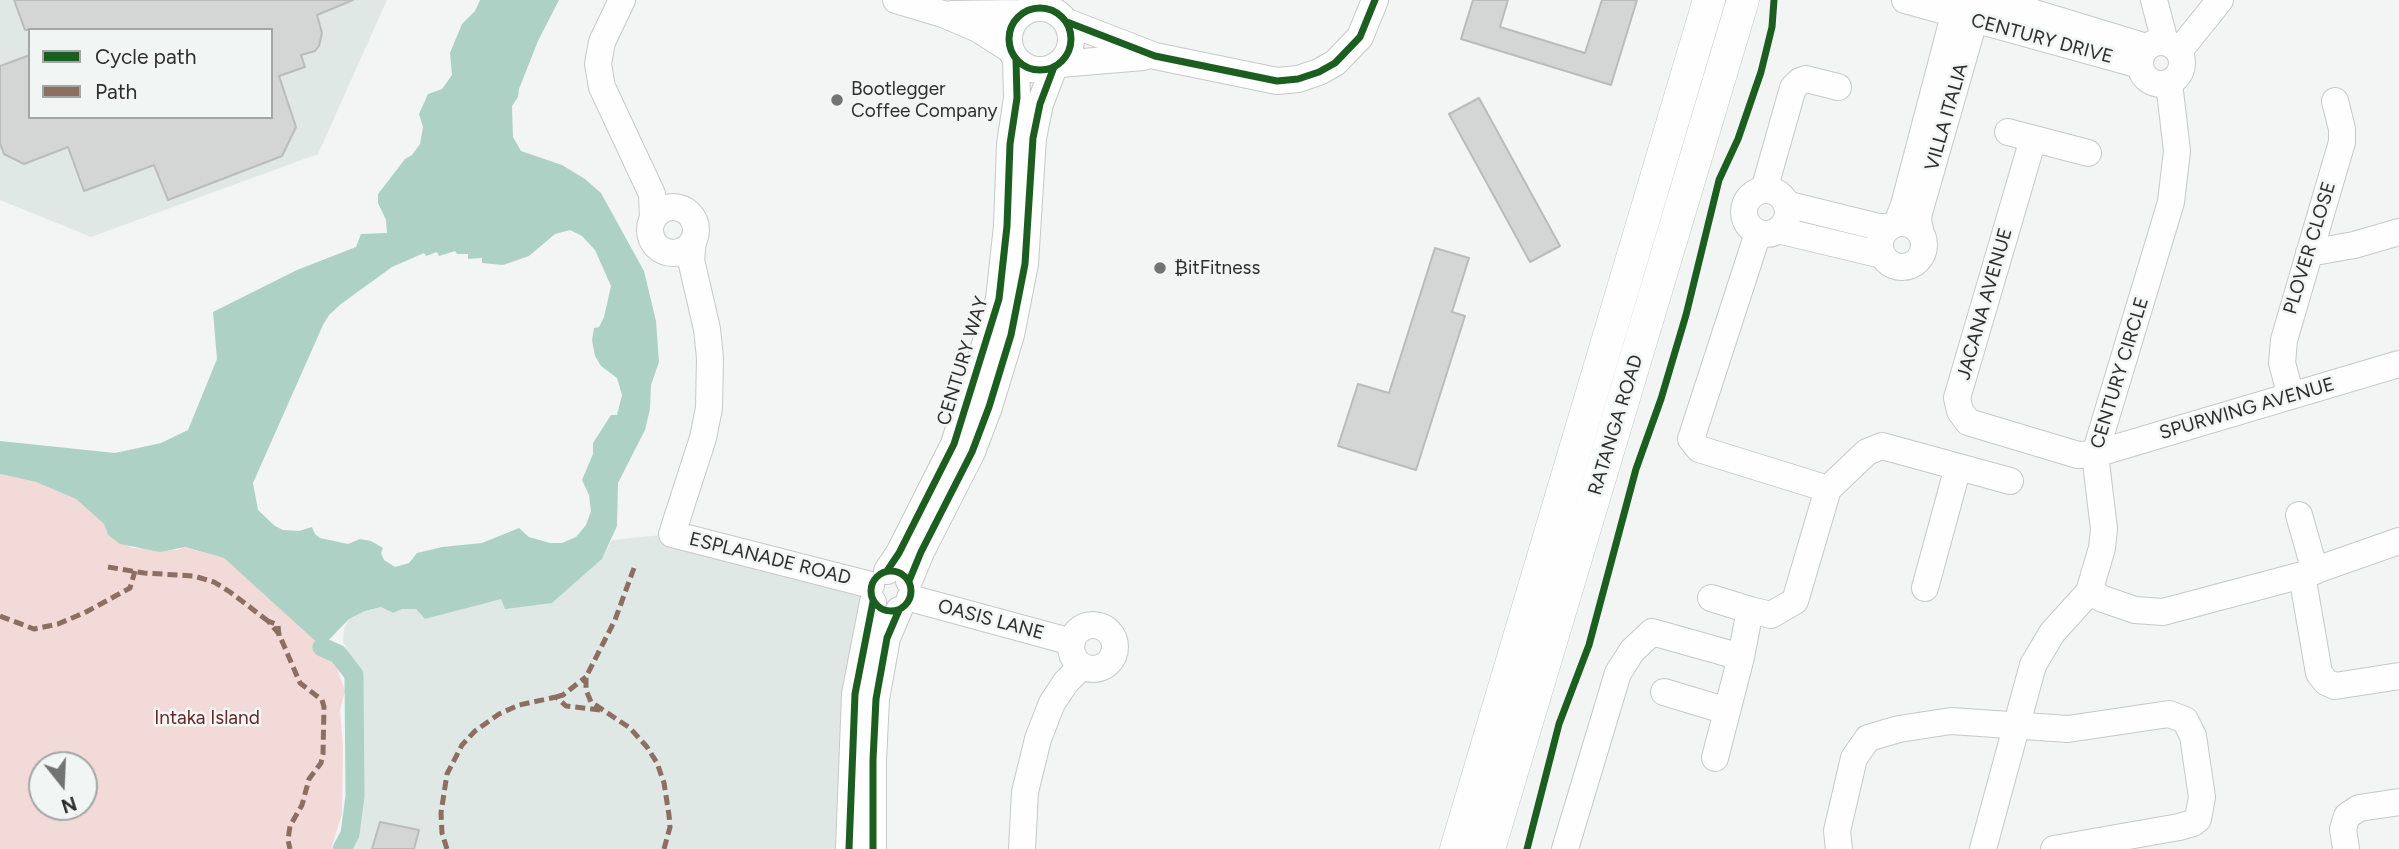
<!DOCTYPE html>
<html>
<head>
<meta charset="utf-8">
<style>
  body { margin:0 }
  #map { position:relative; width:2399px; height:849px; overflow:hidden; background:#f2f5f4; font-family:Figtree,sans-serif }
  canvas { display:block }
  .legend { position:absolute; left:28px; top:28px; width:245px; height:91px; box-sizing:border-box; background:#f1f6f4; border:2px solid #a2a6a5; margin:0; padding:9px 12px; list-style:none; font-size:21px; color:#2c2e2e }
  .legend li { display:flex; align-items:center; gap:14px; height:35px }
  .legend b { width:35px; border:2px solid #a2a6a5 }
  .north { position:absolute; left:28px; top:751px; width:70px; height:70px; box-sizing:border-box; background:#f1f6f4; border:2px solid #a2a6a5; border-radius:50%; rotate:162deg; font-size:19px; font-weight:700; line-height:28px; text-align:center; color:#2c2e2e }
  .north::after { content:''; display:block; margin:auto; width:24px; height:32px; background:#717473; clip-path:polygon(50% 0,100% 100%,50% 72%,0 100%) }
</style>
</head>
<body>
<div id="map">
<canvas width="2399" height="849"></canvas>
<ul class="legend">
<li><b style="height:9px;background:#1b5e20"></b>Cycle path</li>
<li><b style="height:9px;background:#8d6e63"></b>Path</li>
</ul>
<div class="north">N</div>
</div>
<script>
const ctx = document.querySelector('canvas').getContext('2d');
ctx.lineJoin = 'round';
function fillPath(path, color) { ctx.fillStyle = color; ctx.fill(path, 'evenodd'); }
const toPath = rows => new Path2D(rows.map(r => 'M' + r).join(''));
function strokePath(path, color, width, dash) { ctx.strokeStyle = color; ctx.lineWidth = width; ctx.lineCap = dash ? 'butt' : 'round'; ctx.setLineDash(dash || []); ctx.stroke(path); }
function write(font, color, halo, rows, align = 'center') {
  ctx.font = font + ' Figtree,sans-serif'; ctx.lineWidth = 5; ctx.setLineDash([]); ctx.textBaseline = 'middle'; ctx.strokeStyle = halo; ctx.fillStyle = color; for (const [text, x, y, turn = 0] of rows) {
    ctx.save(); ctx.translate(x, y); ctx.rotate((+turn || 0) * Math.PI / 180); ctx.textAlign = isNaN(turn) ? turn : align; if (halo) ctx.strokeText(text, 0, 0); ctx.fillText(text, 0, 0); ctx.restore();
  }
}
const built = toPath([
  [0,0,387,0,318,154,91,237,0,200],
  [30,30,271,30,271,117,30,117],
  [672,534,871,585,842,849,350,849,356,833,361,795,360,674,343,642,344,629,349,619,365,611,381,607,393,613,402,609,417,609,425,619,501,598,552,603,602,559,612,540]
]);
const green = toPath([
  [0,474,36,482,76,499,104,524,108,535,132,548,177,550,184,547,224,558,308,632,334,660,345,691,340,710,343,748,342,814,331,849,0,849],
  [42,765,84,765,84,807,42,807]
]);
const water = toPath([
  [480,0,559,0,538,41,519,89,518,97,512,106,513,137,521,151,562,165,585,179,601,193,644,271,656,321,659,362,651,385,650,409,645,430,618,483,617,526,602,559,552,603,505,609,501,599,425,619,416,609,402,609,393,613,381,607,365,611,349,619,322,647,224,558,185,547,160,552,120,544,108,535,104,524,76,499,36,482,0,474,0,441,115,453,161,443,188,430,217,359,213,312,297,270,356,247,361,234,387,233,386,220,378,203,378,194,405,159,412,155,420,144,423,127,419,114,428,94,442,89,452,75,450,53,462,24,475,11],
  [570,230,582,236,595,250,611,286,604,317,599,327,594,328,592,340,595,356,601,366,617,378,622,395,617,415,611,415,593,443,593,454,582,480,589,495,591,511,586,525,576,537,562,543,550,543,529,537,519,528,482,543,442,547,417,553,409,563,395,567,384,560,381,553,383,548,371,541,360,539,348,544,320,538,315,534,312,527,299,531,283,530,275,526,258,510,253,483,323,325,329,315,341,304,392,267,424,253,426,256,437,252,439,256,455,251,457,254,468,254,468,259,482,258,482,263,503,265,529,256,555,234]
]);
const canal = toPath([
  [322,647,338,654,354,675,355,796,350,834,342,849]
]);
const building = toPath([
  [14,0,353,0,317,15,322,33,319,46,315,51,301,55,305,67,279,76,296,127,282,156,168,200,154,165,84,191,68,147,24,164,4,154,0,143,0,66,30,55,30,117,271,117,271,30,25,30,14,0],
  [1473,0,1508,0,1500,27,1585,53,1602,0,1637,0,1611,85,1461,39,1473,0],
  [1479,98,1560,246,1530,262,1449,114,1479,98],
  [1435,248,1469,258,1452,312,1465,316,1416,470,1338,446,1358,384,1389,393,1435,248],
  [380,822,419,830,414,849,372,849,380,822]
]);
const minor = toPath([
  [622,0,602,42,598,64,602,87,652,194,653,218],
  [896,0,943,14,978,29,1011,50],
  [1905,0,2140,65],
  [1992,0,2146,47],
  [2154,0,2165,42],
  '1009 39a31 31 0 1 1 62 0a31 31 0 1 1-62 0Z',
  [952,14,1023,13],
  [1067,22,1155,56,1277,81,1298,79,1319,72,1335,63,1360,37,1375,0],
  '2140 63a21 21 0 1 1 42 0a21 21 0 1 1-42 0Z',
  [2179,51,2220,0],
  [1060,64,1143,57],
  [2008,132,2088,153],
  [2033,139,1957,398,1960,411,1968,422,2078,455,2095,454,2399,364],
  [1764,190,1793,88,1800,81,1806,79,1838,87],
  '1744 212a22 22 0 1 1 44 0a22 22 0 1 1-44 0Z',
  [1786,204,1879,227,1889,227],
  '650 230a23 23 0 1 1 46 0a23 23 0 1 1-46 0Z',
  [1897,223,1904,205,1958,0],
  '1880 245a22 22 0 1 1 44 0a22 22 0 1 1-44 0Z',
  [1778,230,1882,255],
  [1921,234,1918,221,1919,213,1980,0],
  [693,241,691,260,707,329,710,358,709,408,703,438,672,534,871,585],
  [2309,253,2354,245,2399,232],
  [2291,396,2282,363,2284,340,2342,142,2342,129,2335,101],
  [1828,489,1867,452,1882,446,2010,481],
  [2299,515,2315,571],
  [887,571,899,553,954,444,999,299,1007,226,1010,144,1017,98,1016,59],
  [2302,575,2319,673,2326,682,2335,686,2399,676],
  [909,581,921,552,972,452,989,407,1011,335,1025,264,1033,138,1040,104,1054,67],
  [1925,588,1958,467],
  [2089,592,2103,599,2135,610,2163,612,2302,575,2399,541],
  [910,598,1072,642],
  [1711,598,1750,610],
  '1071 647a22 22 0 1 1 44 0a22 22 0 1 1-44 0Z',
  [1664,692,1727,711],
  [1715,758,1741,657],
  [849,849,855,694,873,602],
  [873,849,873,760,876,699,887,638,899,610],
  [1022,849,1025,792,1038,739,1052,703,1066,682,1082,666],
  [1565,849,1618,673,1632,651,1652,632,1741,657,1750,610,1771,615,1795,601,1828,489,1699,449,1691,439,1758,233],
  [1839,849,1837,831,1854,758,1868,738,1899,729,1951,721,2068,729,2169,714,2185,720,2193,736,2202,797,2198,819,2193,823,2179,827,2054,849],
  [1983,849,2033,665,2052,633,2089,592,2102,548,2104,529,2095,454,2171,202,2177,151,2169,83],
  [2346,849,2343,829,2347,816,2359,808,2399,802]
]);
const major = toPath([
  [1456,849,1709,0],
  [1489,849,1743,0]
]);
const quiet = toPath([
  [108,567,144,573,194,576,214,582,230,592,268,621],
  [634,568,615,620,586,677,586,690,591,702,630,728,647,747,657,763,664,783,669,815,670,827,664,849],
  [0,616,34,629,58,624,86,612,130,588,135,571],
  [279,636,278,625,268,621,279,634,300,683,322,700,324,707,323,754,321,763,309,779,302,805,290,826,288,840,290,849],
  [556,697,563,695,586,677],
  [447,849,442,833,441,813,447,774,462,745,475,731,499,714,519,705,556,697,566,706,600,710]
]);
const cycleway = toPath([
  '1009 39a31 31 0 1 1 62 0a31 31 0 1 1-62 0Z',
  [1067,22,1155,56,1277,81,1298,79,1319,72,1335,63,1360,37,1375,0],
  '871 591a20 20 0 1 1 40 0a20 20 0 1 1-40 0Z',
  [887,571,899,553,954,444,999,299,1007,226,1010,144,1017,98,1016,59],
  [909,581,921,552,972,452,989,407,1011,335,1025,264,1033,138,1040,104,1054,67],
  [849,849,855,694,873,602],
  [873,849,873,760,876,699,887,638,899,610],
  [1527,849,1559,724,1589,645,1636,469,1661,399,1686,315,1719,180,1738,139,1761,72,1772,27,1774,0]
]);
const markers = [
  [837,100,7,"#717473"],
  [1160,268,7,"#717473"]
];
const streetNames = [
  ["CENTURY DRIVE",2042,39,15],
  ["VILLA ITALIA",1947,117,-74],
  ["PLOVER CLOSE",2310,248,-73],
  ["JACANA AVENUE",1985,304,-74],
  ["CENTURY WAY",963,361,-73],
  ["CENTURY CIRCLE",2120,373,-73],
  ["SPURWING AVENUE",2247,409,-16],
  ["RATANGA ROAD",1616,425,-73],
  ["ESPLANADE ROAD",770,559,14],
  ["OASIS LANE",991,620,15]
];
const poiNames = [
  ["Bootlegger",851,89],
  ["Coffee Company",851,111],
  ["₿itFitness",1174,268]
];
const parkNames = [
  ["Intaka Island",207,718]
];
fillPath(built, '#e0e8e5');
fillPath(green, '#f1dad7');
fillPath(water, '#add2c5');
strokePath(canal, '#add2c5', 19);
fillPath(building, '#d4d6d6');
strokePath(building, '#babcbb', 2);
strokePath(minor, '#c7c8c8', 28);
strokePath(major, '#c7c8c8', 33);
strokePath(minor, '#fdfefd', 26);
strokePath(major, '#fdfefd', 32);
strokePath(quiet, '#8d6e63', 5, [10, 5]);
strokePath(cycleway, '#1b5e20', 7);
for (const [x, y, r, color] of markers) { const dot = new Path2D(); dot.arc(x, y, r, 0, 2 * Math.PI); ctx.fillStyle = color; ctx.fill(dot); strokePath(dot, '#f1f6f4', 2.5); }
write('19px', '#2c2e2e', '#f1f6f4', streetNames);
write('19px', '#2c2e2e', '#f1f6f4', poiNames, 'left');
write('19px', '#652724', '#f1f6f4', parkNames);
</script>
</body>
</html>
